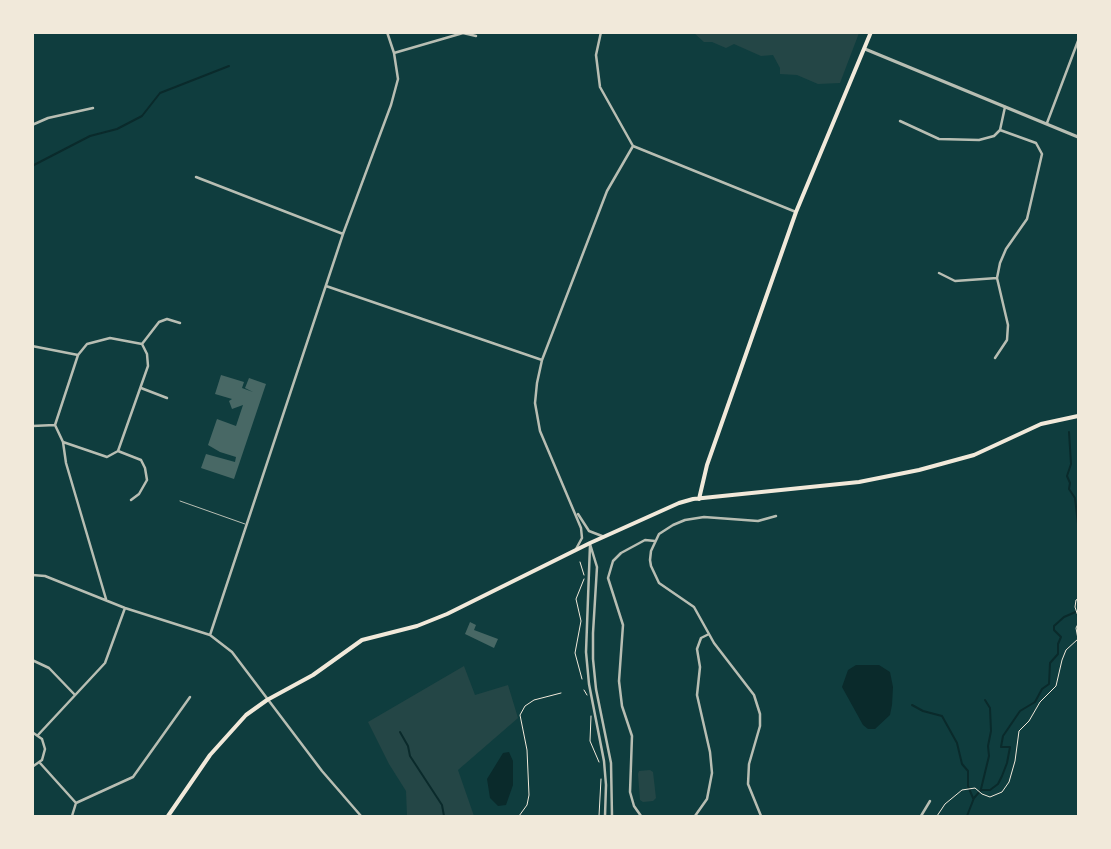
<!DOCTYPE html>
<html>
<head>
<meta charset="utf-8">
<style>
  body { margin:0 }
  #map { position:relative; width:1111px; height:849px; overflow:hidden; background:#0f3d3e; font-family:Rubik,sans-serif }
  canvas { display:block }
  .frame { position:absolute; inset:0; border:34px solid #f1e9da; pointer-events:none }
</style>
</head>
<body>
<div id="map">
<canvas width="1111" height="849"></canvas>
<div class="frame"></div>
</div>
<script>
const ctx = document.querySelector('canvas').getContext('2d');
ctx.lineJoin = 'round';
function fillPath(path, color) { ctx.fillStyle = color; ctx.fill(path, 'evenodd'); }
const toPath = rows => new Path2D(rows.map(r => 'M' + r).join(''));
function strokePath(path, color, width, dash) { ctx.strokeStyle = color; ctx.lineWidth = width; ctx.lineCap = dash ? 'butt' : 'round'; ctx.setLineDash(dash || []); ctx.stroke(path); }
const green = toPath([
  [694,33,859,33,840,83,818,84,797,75,780,74,780,68,773,55,761,56,734,44,726,48,712,42,704,42],
  [464,666,475,695,508,685,518,718,458,770,474,816,407,816,406,791,389,764,368,722],
  [650,770,653,772,656,798,653,801,643,802,640,800,638,774,639,771]
]);
const water = toPath([
  [856,665,879,665,890,672,893,687,892,705,890,715,875,729,868,729,863,725,842,687,848,670],
  [509,752,513,761,513,785,506,805,498,806,490,798,487,779,503,753]
]);
const stream = toPath([
  [32,166,90,136,117,129,142,116,160,93,229,66],
  [1069,432,1071,464,1067,476,1070,483,1069,489,1075,498,1078,524],
  [912,705,923,711,942,716,957,743,962,764,968,771,968,786,973,798],
  [400,732,408,746,410,756,442,805,444,816],
  [981,789,989,756,988,746,991,731,990,708,985,700],
  [967,816,974,798,981,790,990,790,998,784,1002,776,1007,763,1010,747,1001,747,1003,736,1020,711,1035,702,1042,689,1049,684,1050,663,1058,654,1058,644,1061,637,1054,630,1054,626,1064,617,1078,611]
]);
const building = toPath([
  [221,375,244,382,242,388,253,392,245,388,249,378,266,384,234,479,201,468,206,454,235,462,236,457,220,452,208,445,217,419,236,426,243,405,232,409,229,401,232,399,215,394],
  [470,622,476,625,474,630,498,639,494,648,465,634]
]);
const path = toPath([
  [580,562,584,575],
  [1078,599,1076,600,1075,607,1078,616],
  [582,679,575,653,581,621,576,599,584,579],
  [584,690,587,695],
  [591,716,590,741,599,762],
  [519,816,527,805,529,795,527,750,520,715,525,706,534,700,561,693],
  [599,816,601,779],
  [937,816,945,804,962,790,975,788,982,794,990,797,1002,792,1009,782,1015,761,1019,731,1029,721,1040,702,1056,686,1062,660,1066,650,1078,639,1076,628,1078,624]
]);
const service = toPath([
  [180,501,245,524]
]);
const minor = toPath([
  [601,32,596,55,600,87,633,146,796,212],
  [394,53,463,33,476,36],
  [900,121,939,139,979,140,994,136,1000,130,1036,143,1042,154,1027,219,1006,249,1000,263,997,278,1008,325,1007,340,995,358],
  [1047,123,1078,41],
  [32,125,48,118,93,108],
  [1000,130,1005,107],
  [196,177,343,234],
  [939,273,955,281,997,278],
  [326,286,542,360],
  [110,338,142,344,147,354,148,366,118,451,107,457,63,442,55,425,78,355,87,344,110,338],
  [142,344,159,322,167,319,180,323],
  [32,346,78,355],
  [141,388,167,398],
  [32,426,55,425],
  [63,442,66,463,106,599],
  [118,451,141,460,145,468,147,480,139,494,131,500],
  [578,514,589,531,602,536],
  [590,544,597,567,593,633,593,659,596,689,611,763,612,816],
  [590,545,586,652,589,684,604,761,606,785,605,816],
  [576,549,582,538,581,528,540,431,535,403,537,383,542,360,607,191,633,146],
  [32,575,45,576,125,608,210,635,232,652,322,771,361,816],
  [210,635,343,234,391,105,398,79,394,53,387,32],
  [32,660,49,668,75,695],
  [32,732,42,739,45,749,42,760,32,767],
  [38,735,105,663,125,608],
  [40,763,76,803,72,816],
  [76,803,133,777,190,697],
  [641,816,634,806,630,792,632,736,622,706,619,681,623,625,608,578,613,561,621,553,645,540,655,541],
  [695,816,707,799,712,773,710,752,697,695,700,667,697,649,701,638,709,634],
  [761,816,748,784,749,764,760,726,760,714,754,695,714,643,694,607,659,583,651,566,650,560,651,551,659,534,673,525,685,520,704,517,758,521,776,516],
  [921,816,930,801]
]);
const tertiary = toPath([
  [865,49,1078,137]
]);
const secondary = toPath([
  [699,499,707,465,796,212,871,32],
  [168,816,210,755,246,715,267,700,313,675,362,640,417,626,447,614,590,543,679,503,693,499,859,482,919,470,974,455,1041,424,1078,416]
]);
fillPath(green, '#244646');
fillPath(water, '#0a2a2b');
strokePath(stream, '#0a2a2b', 2);
fillPath(building, '#486865');
strokePath(path, '#f1e9da', 1);
strokePath(service, '#b8beb3', 1);
strokePath(minor, '#b8beb3', 2.5);
strokePath(tertiary, '#b8beb3', 3);
strokePath(secondary, '#f1e9da', 4);
</script>
</body>
</html>
